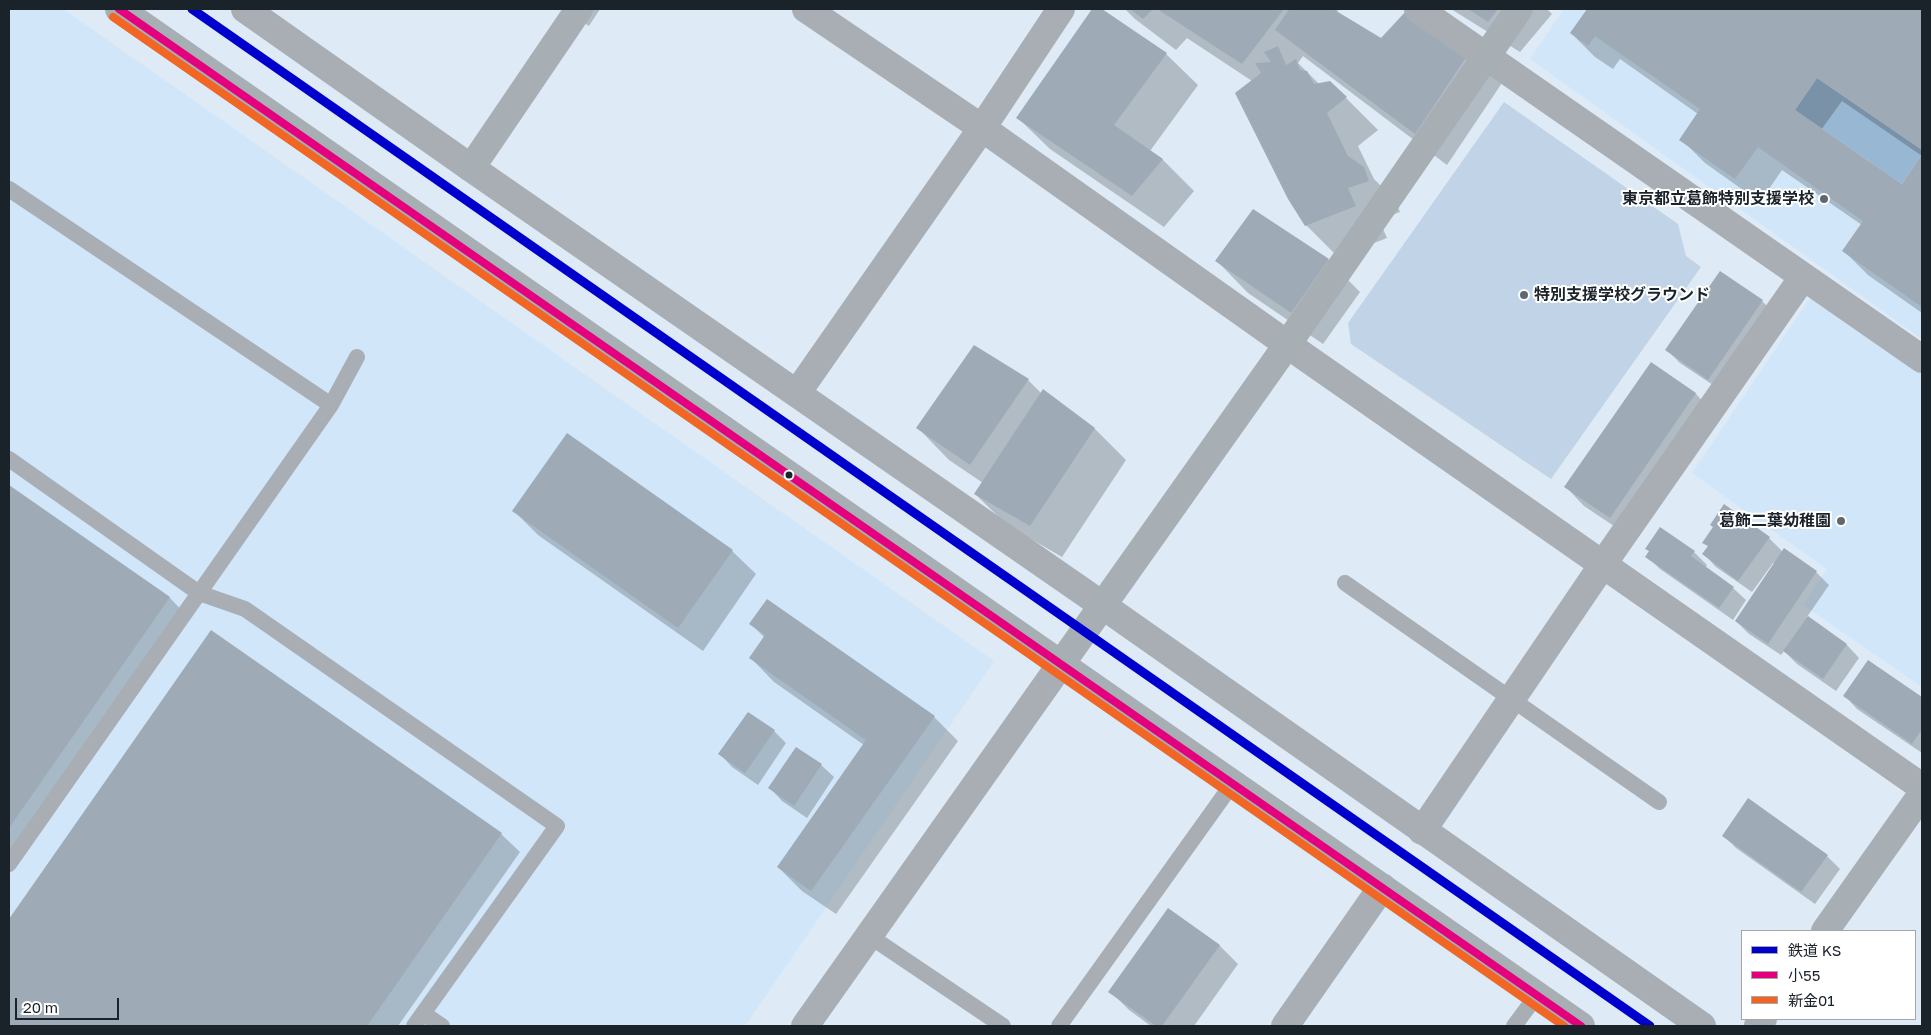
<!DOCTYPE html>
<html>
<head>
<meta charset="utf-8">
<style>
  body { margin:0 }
  #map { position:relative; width:1931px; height:1035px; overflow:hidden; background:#deeaf5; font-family:"Golos Text","Noto Sans JP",sans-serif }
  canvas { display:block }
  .frame { position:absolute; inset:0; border:10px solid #1a222a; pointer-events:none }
  .legend { position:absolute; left:1741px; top:930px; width:175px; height:90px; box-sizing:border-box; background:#fff; border:1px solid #a3a7aa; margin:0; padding:6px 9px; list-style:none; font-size:15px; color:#1a222a }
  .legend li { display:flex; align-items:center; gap:10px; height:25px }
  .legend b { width:25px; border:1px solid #a3a7aa }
  .scale { position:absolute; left:15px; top:998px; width:104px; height:22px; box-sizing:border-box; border:2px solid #1a222a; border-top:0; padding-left:6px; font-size:15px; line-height:18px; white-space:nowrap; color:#1a222a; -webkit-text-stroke:4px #fff; paint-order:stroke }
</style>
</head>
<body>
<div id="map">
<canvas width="1931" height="1035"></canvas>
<div class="frame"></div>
<ul class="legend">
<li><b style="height:6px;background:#0000cd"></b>鉄道 KS</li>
<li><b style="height:6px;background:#e5007d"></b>小55</li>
<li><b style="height:6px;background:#f26522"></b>新金01</li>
</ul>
<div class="scale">20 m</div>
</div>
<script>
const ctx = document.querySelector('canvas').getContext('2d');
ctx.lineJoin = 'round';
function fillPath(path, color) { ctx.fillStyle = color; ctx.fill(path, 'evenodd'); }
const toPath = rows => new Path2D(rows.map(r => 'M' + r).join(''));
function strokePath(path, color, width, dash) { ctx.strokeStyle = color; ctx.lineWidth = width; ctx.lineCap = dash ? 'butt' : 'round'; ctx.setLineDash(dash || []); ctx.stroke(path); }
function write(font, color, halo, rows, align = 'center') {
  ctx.font = font + ' "Golos Text","Noto Sans JP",sans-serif'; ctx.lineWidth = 4; ctx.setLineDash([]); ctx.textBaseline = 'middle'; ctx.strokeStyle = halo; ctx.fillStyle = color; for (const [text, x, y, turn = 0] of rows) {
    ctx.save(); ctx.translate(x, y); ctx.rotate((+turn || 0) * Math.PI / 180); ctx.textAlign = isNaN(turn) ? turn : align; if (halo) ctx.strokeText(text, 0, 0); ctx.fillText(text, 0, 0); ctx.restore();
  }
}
const built = toPath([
  [9,9,63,9,994,661,745,1026,9,1026],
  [1564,9,1922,9,1922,339,1530,59],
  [1812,295,1922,372,1922,687,1803,605,1827,569,1692,473]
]);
const green = toPath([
  [1504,102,1678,224,1686,256,1701,267,1551,479,1351,344,1348,323]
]);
const water = toPath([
  [1817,78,1922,150,1922,154,1902,184,1795,110]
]);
const shadow = toPath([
  [561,9,600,9,589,26],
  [1093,9,1100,9,1166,54,1198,85,1150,151,1163,160,1194,191,1164,227,1050,149,1018,118],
  [1125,9,1339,9,1337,12,1381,39,1407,11,1502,83,1447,165,1303,56,1298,63,1319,84,1330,82,1378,130,1358,146,1374,179,1395,200,1400,212,1379,220,1387,238,1338,257,1306,225,1252,81,1187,38,1176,50,1135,19],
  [1451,9,1547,9,1552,14,1520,52],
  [1589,9,1922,9,1922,156,1842,101,1821,130,1902,185,1922,156,1922,313,1868,275,1844,251,1862,225,1782,170,1760,202,1705,163,1681,139,1698,114,1620,59,1613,69,1595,57,1571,33],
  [1253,210,1328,260,1360,292,1323,344,1248,293,1217,261],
  [1762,301,1775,314,1722,391,1680,363,1667,350],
  [1651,363,1696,394,1714,413,1629,536,1584,506,1566,487],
  [1028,380,1042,394,1044,391,1095,429,1126,460,1062,557,1007,525,975,494,983,483,949,460,918,428],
  [9,486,170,598,188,617,9,874],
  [1725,506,1769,538,1783,552,1816,572,1829,585,1807,617,1847,645,1859,658,1836,691,1797,664,1784,651,1781,655,1749,634,1736,621,1775,564,1773,563,1752,592,1716,567,1704,554,1709,547,1704,542,1714,528],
  [514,511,732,551,756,574,703,651,538,535],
  [1660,529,1694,552,1707,565,1705,568,1733,588,1746,600,1733,620,1660,569,1647,556],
  [751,624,934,717,958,741,836,914,802,891,778,867,864,745,774,682,751,658,765,638],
  [211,632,501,834,520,852,398,1026,9,1026,9,921],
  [1868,662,1922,699,1922,753,1857,709,1845,696],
  [774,731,786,743,758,785,732,767,720,754],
  [821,765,834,777,807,818,782,801,770,788],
  [1748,800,1827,856,1840,869,1815,904,1736,848,1723,835],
  [1219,945,1238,964,1194,1026,1151,1026,1129,1010,1110,991]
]);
const building = toPath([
  [1092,9,1102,9,1167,53,1114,125,1163,159,1132,196,1016,118],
  [1130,9,1153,9,1143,19],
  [1157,9,1284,9,1242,64],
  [1289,9,1333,9,1381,38,1407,10,1471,50,1415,134,1275,30],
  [1468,9,1498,9,1488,22],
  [1587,9,1922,9,1922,150,1817,78,1795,110,1902,184,1922,154,1922,307,1842,251,1863,221,1758,147,1735,179,1679,140,1700,109,1595,36,1588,46,1570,33],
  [1278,46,1286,65,1296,59,1300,70,1307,71,1314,84,1330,81,1347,97,1327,113,1348,156,1364,167,1369,181,1348,188,1356,206,1305,226,1288,199,1235,93,1261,73,1255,63,1271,62,1264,52],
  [1253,209,1329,259,1291,313,1215,261],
  [1720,271,1763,300,1708,380,1665,350],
  [974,345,1029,379,970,465,916,428],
  [1651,362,1696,393,1610,518,1564,487],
  [1043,389,1095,428,1030,526,974,494],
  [567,433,733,550,678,628,512,511],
  [9,485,170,597,9,828],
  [1724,504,1770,537,1738,581,1702,554,1708,546,1702,543,1713,527,1710,525],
  [1660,527,1695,551,1691,556,1734,587,1719,608,1645,557,1649,551,1645,549],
  [1784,548,1817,571,1768,644,1735,621],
  [767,599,935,716,811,891,777,867,866,740,749,658,765,635,749,624],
  [1808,616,1847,644,1823,679,1783,651],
  [211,630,502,833,367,1026,9,1026,9,919],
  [1868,660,1922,697,1922,729,1912,744,1843,696],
  [748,712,775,730,745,773,718,754],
  [796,747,822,764,794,806,768,788],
  [1748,798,1828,855,1801,892,1722,836],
  [1168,908,1220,945,1162,1026,1156,1026,1108,992]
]);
const lane = toPath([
  [9,189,331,405],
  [9,459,199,593,245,609,557,826,414,1026],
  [1345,583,1659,802],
  [9,864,331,405,357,357],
  [868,935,1003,1026],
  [423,1013,442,1026],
  [1059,1026,1233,783],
  [1514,1026,1537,995]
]);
const street = toPath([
  [245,9,471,168,1082,591,1702,1026],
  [806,9,982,128,1308,359,1922,787],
  [1418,9,1922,359],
  [797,393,982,128,1061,9],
  [1422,831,1612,551,1803,277],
  [805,1026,1061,664],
  [1285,1026,1382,887]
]);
const secondary = toPath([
  [119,9,1581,1026],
  [471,168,579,9],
  [1061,664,1287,345,1519,9],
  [1825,931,1922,794],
  [1758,1026,1763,1019]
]);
const bus1 = toPath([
  [119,9,1581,1026]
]);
const bus2 = toPath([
  [113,17,1564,1026]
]);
const rail1 = toPath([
  [192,9,1650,1026]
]);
const markers = [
  [1824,199,5,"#5f6871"],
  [1524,295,5,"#5f6871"],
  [789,475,4.5,"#1a222a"],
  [1841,521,5,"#5f6871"]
];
const poiNames = [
  ["東京都立葛飾特別支援学校",1814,199],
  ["特別支援学校グラウンド",1534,295,"left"],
  ["葛飾二葉幼稚園",1831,521]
];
fillPath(built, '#d1e6f9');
fillPath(green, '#c1d4e7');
fillPath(water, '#98b7d3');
fillPath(shadow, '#0003');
fillPath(building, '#9eaab6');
strokePath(lane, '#a8aeb4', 16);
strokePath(street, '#a8aeb4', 28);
strokePath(secondary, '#a7aeb4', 28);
strokePath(bus1, '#e5007d', 8);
strokePath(bus2, '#f26522', 8);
strokePath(rail1, '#0000cd', 9);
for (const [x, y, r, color] of markers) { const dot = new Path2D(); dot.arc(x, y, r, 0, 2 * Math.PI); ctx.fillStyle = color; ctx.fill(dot); strokePath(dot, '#fff', 2); }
write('bold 16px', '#1a222a', '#fff', poiNames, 'right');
</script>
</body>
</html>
